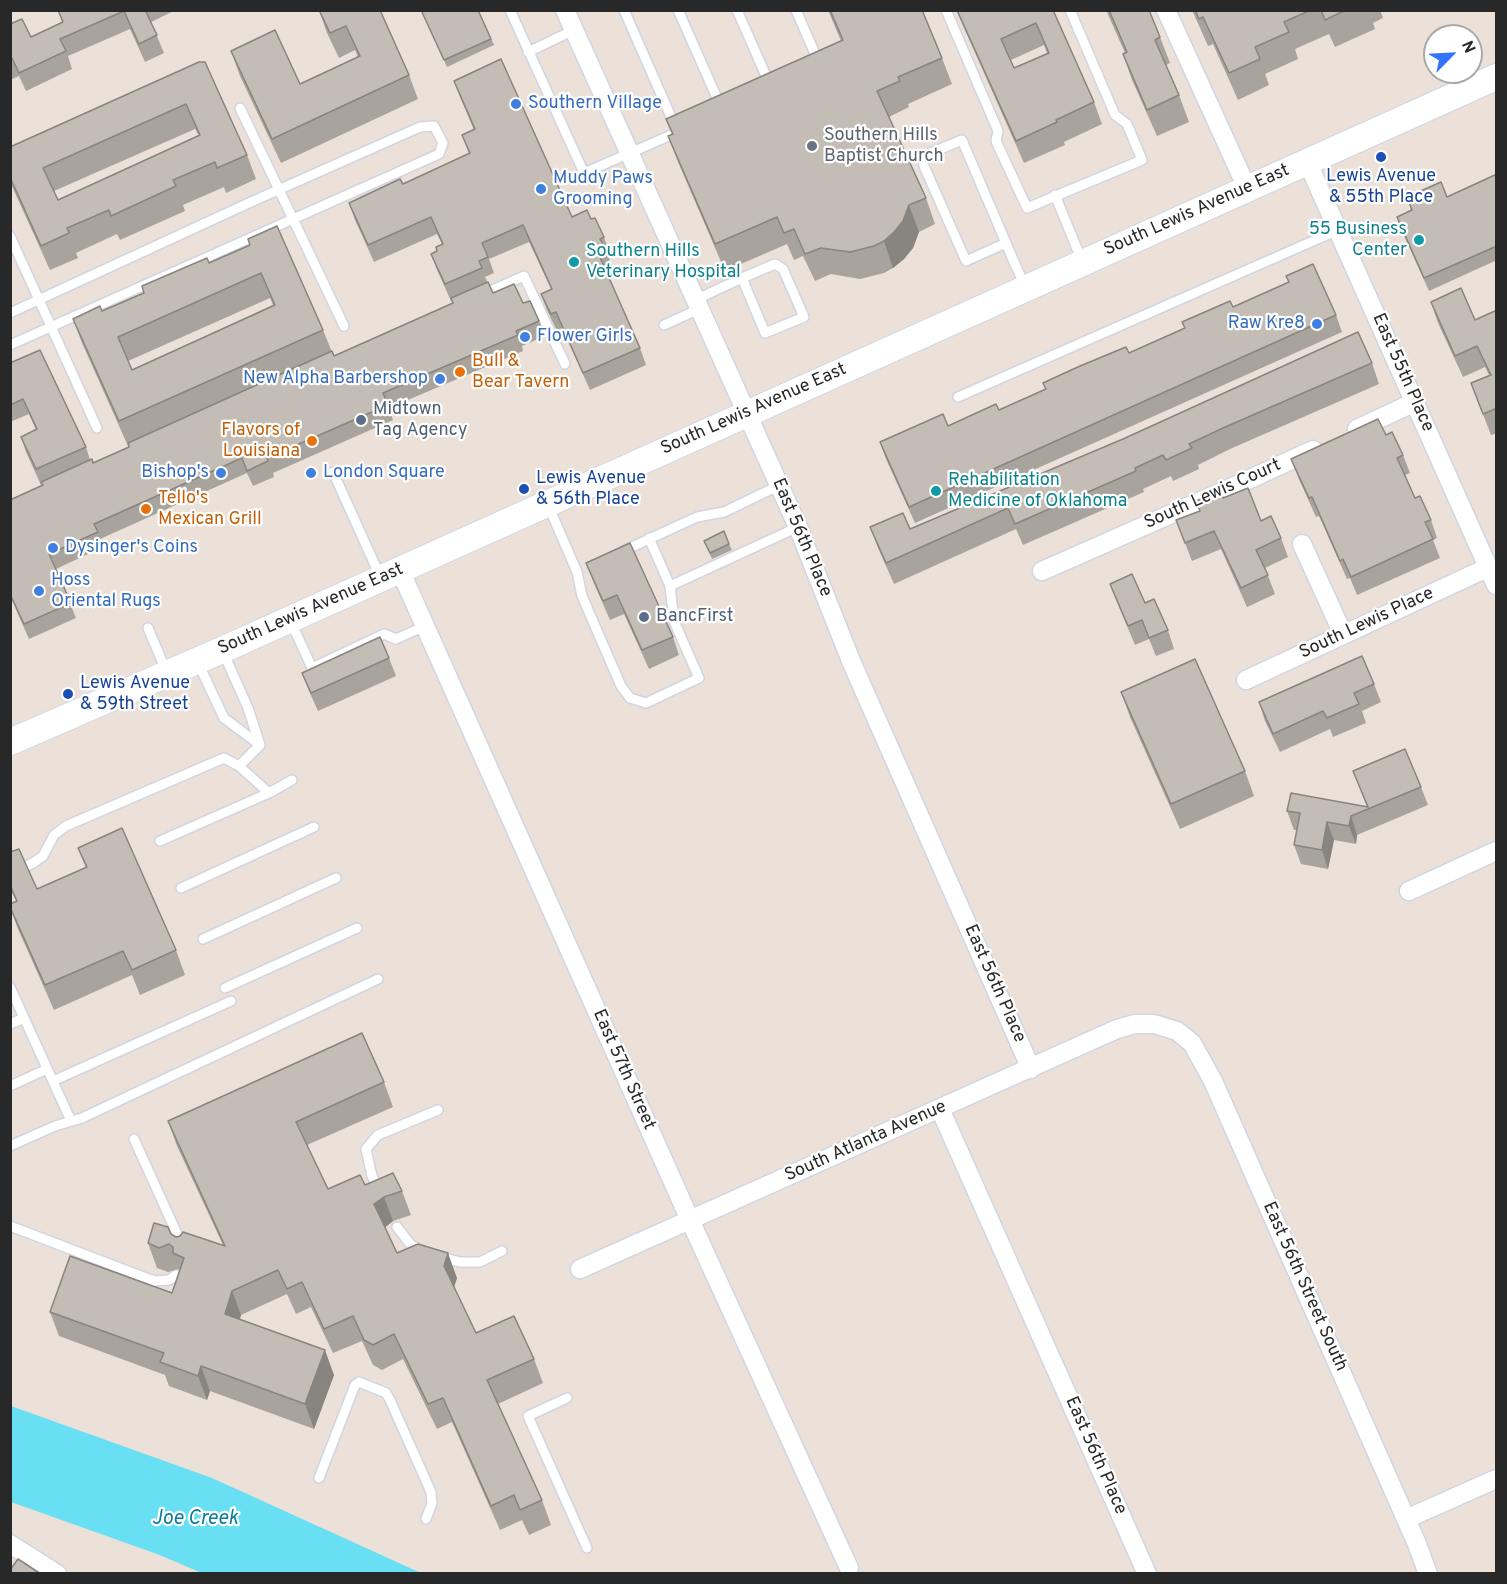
<!DOCTYPE html>
<html>
<head>
<meta charset="utf-8">
<style>
  body { margin:0 }
  #map { position:relative; width:1507px; height:1584px; overflow:hidden; background:#ece1d9; font-family:Overpass,sans-serif }
  canvas { display:block }
  .frame { position:absolute; inset:0; border:12px solid #282828; pointer-events:none }
  .north { position:absolute; left:1423px; top:24px; width:60px; height:60px; box-sizing:border-box; background:#fff; border:2px solid #a9a9a9; border-radius:50%; rotate:66deg; font-size:16px; font-weight:700; line-height:24px; text-align:center; color:#282828 }
  .north::after { content:''; display:block; margin:auto; width:21px; height:27px; background:#3373ff; clip-path:polygon(50% 0,100% 100%,50% 72%,0 100%) }
</style>
</head>
<body>
<div id="map">
<canvas width="1507" height="1584"></canvas>
<div class="frame"></div>
<div class="north">N</div>
</div>
<script>
const ctx = document.querySelector('canvas').getContext('2d');
ctx.lineJoin = 'round';
function fillPath(path, color) { ctx.fillStyle = color; ctx.fill(path, 'evenodd'); }
const toPath = rows => new Path2D(rows.map(r => 'M' + r).join(''));
function strokePath(path, color, width, dash) { ctx.strokeStyle = color; ctx.lineWidth = width; ctx.lineCap = dash ? 'butt' : 'round'; ctx.setLineDash(dash || []); ctx.stroke(path); }
function write(font, color, halo, rows, align = 'center') {
  ctx.font = font + ' Overpass,sans-serif'; ctx.lineWidth = 4.5; ctx.setLineDash([]); ctx.textBaseline = 'middle'; ctx.strokeStyle = halo; ctx.fillStyle = color; for (const [text, x, y, turn = 0] of rows) {
    ctx.save(); ctx.translate(x, y); ctx.rotate((+turn || 0) * Math.PI / 180); ctx.textAlign = isNaN(turn) ? turn : align; if (halo) ctx.strokeText(text, 0, 0); ctx.fillText(text, 0, 0); ctx.restore();
  }
}
const water = toPath([
  [11,1406,212,1478,421,1573,202,1573,157,1554,11,1502]
]);
const service = toPath([
  [510,10,584,173,678,132],
  [624,10,675,126],
  [678,10,721,107],
  [737,10,770,85],
  [796,10,819,63],
  [946,10,998,131,996,141,1027,208,1142,160,1127,124,1115,115,1070,10],
  [528,52,574,30],
  [240,108,344,326],
  [1055,195,1082,261],
  [10,236,97,428],
  [1006,243,966,261,924,166,923,160,926,155,962,140,1006,243,1014,262,1025,286],
  [481,295,524,276,565,364],
  [695,300,742,278,775,264,783,269,804,317,765,333,742,278],
  [10,313,251,202,420,127,434,126,443,143,439,154,10,345],
  [664,325,699,309],
  [958,397,1338,230],
  [333,472,380,576],
  [548,505,577,572,582,596,621,686,630,698,646,703,699,678,674,621,670,586,649,538],
  [623,551,697,517,724,512,778,486],
  [670,586,798,527],
  [290,620,312,668,384,634,396,639,425,626],
  [148,628,167,673],
  [223,652,248,708,260,745],
  [198,663,224,718,260,745],
  [239,766,260,745],
  [160,841,269,793,292,780],
  [10,873,33,863,43,856,54,835,66,826,224,758,239,766,269,793],
  [181,888,314,827],
  [203,939,336,878],
  [10,987,71,1121],
  [225,988,357,928],
  [10,1024,24,1018],
  [53,1081,231,1001],
  [10,1086,47,1069],
  [134,1139,183,1247],
  [10,1146,55,1126,82,1118,378,979],
  [380,1192,372,1176,366,1149,378,1135,438,1110],
  [10,1226,154,1281,169,1280,176,1275],
  [397,1227,411,1245,423,1251],
  [439,1257,460,1262,480,1262,502,1251],
  [567,1398,528,1416,587,1548],
  [319,1478,355,1385,359,1382,386,1393,390,1400,431,1492,432,1503,426,1519]
]);
const minor = toPath([
  [565,10,798,527,851,661,1031,1069],
  [1166,10,1247,188],
  [1307,161,1496,585],
  [1357,429,1415,402],
  [1302,544,1343,634],
  [400,570,690,1220,849,1568],
  [1042,571,1237,485,1313,450],
  [1246,680,1489,567],
  [1409,891,1496,851],
  [940,1109,1147,1574],
  [580,1269,1117,1029,1135,1024,1154,1024,1177,1031,1192,1043,1213,1081,1417,1544,1428,1574],
  [1406,1519,1496,1479],
  [10,1544,57,1574]
]);
const secondary = toPath([
  [10,742,222,650,1496,77]
]);
const wall = toPath([
  [58,10,176,10,151,22,164,53,145,62,130,29,68,56,72,69,26,91,19,76,10,80,10,24,31,37,62,22],
  [319,10,380,10,409,75,418,99,281,163,240,76,231,51,300,84,358,57,355,50,339,58,327,33],
  [421,10,478,10,494,45,447,67],
  [828,10,922,10,942,58,952,84,908,104,909,107,889,117,926,198,935,224,919,232,913,248,904,259,893,268,884,273,860,279,831,274,815,281,803,256,794,260,787,244,725,271,678,162,668,136,672,135,666,119,841,41],
  [956,10,1053,10,1094,102,1102,124,1064,142,1065,145,1024,163],
  [1044,45,1047,53,1014,68,1011,60],
  [1106,10,1149,10,1160,37,1170,63,1166,65,1179,95,1189,122,1157,136,1132,80,1123,54,1125,53],
  [1192,10,1380,10,1383,18,1373,23,1375,29,1335,47,1329,34,1295,49,1298,59,1265,74,1269,85,1238,100,1213,44,1208,46],
  [199,62,247,155,256,179,226,193,224,187,183,205,185,211,120,240,117,234,76,253,78,258,50,270,10,182,10,147],
  [195,129,199,136,58,200,54,191],
  [454,81,572,217,591,219,604,237,610,254,608,255,613,269,606,272,640,348,646,365,590,390,562,328,557,331,547,310,541,294,551,289,529,242,489,259,494,273,485,277,493,293,523,303,539,321,545,336,522,346,523,351,389,408,393,420,273,473,274,477,253,486,247,473,100,539,103,547,56,569,76,618,29,639,10,596,10,500,43,485,42,484,41,485,26,452,21,437,36,430,29,414,10,422,10,363,86,447,90,460,93,463,129,447,129,446,128,446,82,343,73,319,102,311,250,245,323,330,332,352,334,356,453,303,452,301,451,301,437,270,431,254,437,251,442,244,437,234,374,262,355,220,349,203,403,184,469,154,462,135,474,130,460,97],
  [270,298,273,305,132,370,128,361],
  [1497,174,1497,260,1429,291,1401,229,1397,217,1411,210,1407,197,1447,197],
  [1431,302,1475,320,1497,310,1497,433,1491,435,1471,383,1489,375,1485,367,1463,377,1438,323],
  [1233,307,1336,315,1342,332,915,523,886,459,880,442,948,426,999,410,1046,389,1043,383,1129,353],
  [1372,363,1379,384,1230,449,1198,465,1199,469,1173,481,1171,476,1143,489,1144,492,1023,545,1016,529,894,584,878,548,870,527,910,529],
  [1386,435,1403,455,1410,473,1405,475,1415,498,1431,520,1437,538,1433,540,1440,558,1357,595,1350,578,1347,579,1319,516,1316,517,1298,477,1291,459],
  [1223,498,1261,521,1281,538,1288,557,1265,568,1275,594,1247,607,1221,549,1192,561,1176,520,1199,511],
  [704,541,729,544,732,550,712,559],
  [586,563,673,637,679,655,649,669,624,614,610,620,593,581],
  [1110,584,1145,603,1168,630,1174,649,1156,656,1149,639,1135,645,1117,602],
  [389,658,396,676,318,711,309,691,302,673],
  [1374,684,1381,702,1362,711,1366,723,1333,737,1330,729,1280,752,1265,721,1259,702],
  [1121,692,1245,771,1254,796,1180,829,1130,717],
  [1353,771,1421,787,1428,805,1357,835,1356,844,1334,840,1328,869,1301,864,1294,845,1297,830,1294,830,1287,811,1367,807],
  [78,848,176,950,185,975,140,995,132,975,54,1010,18,929,10,908,16,901,10,889,10,852,37,889,86,868],
  [384,1082,393,1107,307,1145,328,1189,365,1185,402,1191,411,1215,393,1221,385,1227,397,1253,457,1278,454,1287,476,1333,534,1359,543,1383,498,1404,542,1500,551,1525,529,1535,522,1520,500,1530,452,1422,437,1429,403,1359,382,1370,373,1365,362,1341,333,1353,311,1307,296,1314,287,1294,241,1315,240,1319,334,1375,314,1429,210,1391,207,1400,169,1386,165,1375,59,1336,50,1312,172,1293,179,1270,178,1269,168,1272,157,1268,148,1243,171,1234,176,1237,223,1245,177,1146,168,1121]
]);
const shadedWall = toPath([
  [909,205,919,232,913,248,904,259,893,268,884,241],
  [1351,816,1357,835,1356,844,1349,826],
  [1327,822,1334,840,1328,869,1322,850],
  [384,1197,393,1221,383,1229,374,1204],
  [448,1253,457,1278,453,1290,444,1266],
  [232,1291,241,1315,234,1338,225,1314],
  [325,1350,334,1375,314,1429,305,1404],
  [201,1366,210,1391,207,1400,198,1376]
]);
const building = toPath([
  [58,10,145,10,157,35,139,44,124,11,60,39,66,51,19,73,12,58,10,59,10,24,22,19,31,37,63,22,58,10],
  [319,10,380,10,409,75,272,139,231,51,275,30,300,84,360,56,346,26,330,33,319,10],
  [421,10,478,10,491,39,444,60,421,10],
  [830,10,922,10,942,58,898,77,900,81,877,91,926,198,909,205,903,221,894,232,884,241,874,246,850,252,821,248,805,254,794,229,784,233,777,217,715,244,668,136,673,134,666,119,843,40,830,10],
  [957,10,1053,10,1094,102,1056,120,1057,122,1016,141,957,10],
  [1036,23,1049,53,1014,68,1001,39,1036,23],
  [1109,10,1149,10,1160,37,1155,40,1179,95,1147,110,1123,54,1127,52,1109,10],
  [1195,10,1311,10,1284,22,1289,32,1255,47,1260,59,1229,73,1203,17,1199,19,1195,10],
  [1321,10,1346,10,1325,20,1321,10],
  [501,59,572,217,587,210,591,219,595,218,604,237,600,239,607,252,599,255,640,348,583,373,556,312,551,314,541,294,552,289,523,225,482,243,488,257,479,261,482,268,445,284,431,254,437,251,436,247,443,244,431,217,368,245,349,203,400,179,403,184,470,153,462,135,475,129,454,81,501,59],
  [199,62,205,62,247,155,217,168,215,162,173,180,176,186,111,216,109,210,67,228,69,233,41,246,10,177,10,147,199,62],
  [186,104,200,135,58,200,43,168,186,104],
  [1497,174,1497,246,1424,278,1397,217,1412,210,1407,197,1441,182,1447,197,1497,174],
  [277,226,323,330,119,421,73,319,100,306,102,311,144,293,142,286,207,258,209,263,250,245,248,239,277,226],
  [261,273,275,305,132,370,118,337,261,273],
  [1313,264,1336,315,909,507,880,442,943,414,948,426,996,404,999,410,1046,389,1043,383,1080,366,1126,347,1129,353,1185,328,1182,322,1230,301,1233,307,1289,282,1286,276,1313,264],
  [488,282,493,293,514,284,523,303,530,301,539,321,516,331,518,335,383,393,388,405,267,458,268,461,247,471,242,458,94,524,98,532,49,554,71,603,24,624,10,594,10,500,43,485,41,482,92,459,93,463,129,447,128,443,332,351,334,356,453,303,451,298,488,282],
  [1461,288,1475,320,1497,310,1497,414,1495,409,1483,414,1471,383,1491,375,1477,346,1455,356,1431,302,1461,288],
  [1358,332,1372,363,1223,428,1189,444,1192,448,1166,460,1163,455,1135,468,1136,471,1015,524,1008,508,886,563,870,527,903,513,910,529,1123,439,1358,332],
  [40,350,86,447,36,469,21,437,37,429,23,399,10,405,10,363,40,350],
  [1378,419,1386,435,1392,432,1403,455,1397,458,1415,498,1420,496,1431,520,1425,522,1433,539,1351,577,1343,559,1340,561,1312,497,1309,498,1291,459,1378,419],
  [1248,488,1261,521,1271,516,1281,538,1256,550,1268,575,1241,588,1214,531,1185,543,1176,520,1200,511,1196,501,1221,491,1223,498,1248,488],
  [724,531,729,544,710,553,704,541,724,531],
  [630,543,673,637,642,650,617,595,603,601,586,563,630,543],
  [1132,574,1145,603,1154,599,1168,630,1149,638,1142,620,1128,626,1110,584,1132,574],
  [380,637,389,658,311,693,302,673,380,637],
  [1362,656,1374,684,1354,693,1359,704,1327,718,1323,711,1273,734,1259,702,1362,656],
  [1195,659,1245,771,1171,804,1121,692,1195,659],
  [1405,749,1421,787,1351,816,1349,826,1327,822,1322,850,1294,845,1300,813,1287,811,1291,793,1368,807,1353,771,1405,749],
  [122,828,176,950,132,970,123,951,45,985,10,907,10,904,17,901,10,885,10,852,19,849,37,889,87,867,78,848,122,828],
  [362,1033,384,1082,296,1122,328,1189,360,1175,365,1185,393,1173,402,1191,384,1197,374,1204,397,1253,418,1244,448,1253,444,1266,476,1333,514,1316,534,1359,487,1380,542,1500,520,1510,514,1495,491,1506,443,1398,428,1404,394,1334,373,1345,364,1340,353,1316,324,1329,302,1282,287,1289,278,1270,232,1291,225,1314,325,1350,305,1404,201,1366,198,1376,160,1362,164,1353,50,1312,70,1256,172,1293,184,1258,173,1253,173,1247,169,1244,159,1248,148,1243,154,1223,168,1227,171,1234,176,1237,180,1236,183,1232,225,1246,168,1121,362,1033],
  [18,1559,41,1574,10,1574,10,1570,18,1559]
]);
const markers = [
  [516,104,6,"#3f7fe0"],
  [812,146,6,"#6b7280"],
  [1381,157,6,"#1a4fb4"],
  [541,189,6,"#3f7fe0"],
  [1419,240,6,"#0f9aa8"],
  [574,262,6,"#0f9aa8"],
  [1317,324,6,"#3f7fe0"],
  [525,337,6,"#3f7fe0"],
  [460,372,6,"#e8710a"],
  [440,379,6,"#3f7fe0"],
  [361,420,6,"#5c6f8a"],
  [312,441,6,"#e8710a"],
  [221,473,6,"#3f7fe0"],
  [311,473,6,"#3f7fe0"],
  [524,489,6,"#1a4fb4"],
  [936,491,6,"#0f9aa8"],
  [146,509,6,"#e8710a"],
  [53,548,6,"#3f7fe0"],
  [39,591,6,"#3f7fe0"],
  [644,617,6,"#5c6f8a"],
  [68,694,6,"#1a4fb4"]
];
const shopNames = [
  ["Southern Village",528,104],
  ["Muddy Paws",553,179],
  ["Grooming",553,200],
  ["Raw Kre8",1305,324,"right"],
  ["Flower Girls",537,337],
  ["New Alpha Barbershop",428,379,"right"],
  ["Bishop's",209,473,"right"],
  ["London Square",323,473],
  ["Dysinger's Coins",65,548],
  ["Hoss",51,581],
  ["Oriental Rugs",51,602]
];
const worshipNames = [
  ["Southern Hills",824,136],
  ["Baptist Church",824,157]
];
const transitNames = [
  ["Lewis Avenue",1381,177,"center"],
  ["& 55th Place",1381,198,"center"],
  ["Lewis Avenue",536,479],
  ["& 56th Place",536,500],
  ["Lewis Avenue",80,684],
  ["& 59th Street",80,705]
];
const streetNames = [
  ["South Lewis Avenue East",1197,211,-24],
  ["East 55th Place",1402,373,66],
  ["South Lewis Avenue East",754,410,-24],
  ["South Lewis Court",1213,495,-24],
  ["East 56th Place",801,538,67],
  ["South Lewis Avenue East",311,610,-24],
  ["South Lewis Place",1367,624,-25],
  ["East 56th Place",994,984,66],
  ["East 57th Street",623,1070,66],
  ["South Atlanta Avenue",866,1142,-24],
  ["East 56th Street South",1304,1287,66],
  ["East 56th Place",1095,1456,66]
];
const cultureNames = [
  ["55 Business",1407,230,"right"],
  ["Center",1407,251,"right"],
  ["Southern Hills",586,252],
  ["Veterinary Hospital",586,273],
  ["Rehabilitation",948,481],
  ["Medicine of Oklahoma",948,502]
];
const foodNames = [
  ["Bull &",472,362],
  ["Bear Tavern",472,383],
  ["Flavors of",300,431,"right"],
  ["Louisiana",300,452,"right"],
  ["Tello's",158,499],
  ["Mexican Grill",158,520]
];
const serviceNames = [
  ["Midtown",373,410],
  ["Tag Agency",373,431],
  ["BancFirst",656,617]
];
const waterNames = [
  ["Joe Creek",195,1520]
];
fillPath(water, '#68dff2');
strokePath(service, '#cfd5e2', 12);
strokePath(minor, '#cfd5e2', 21);
strokePath(secondary, '#cfd5e2', 28);
strokePath(service, '#fff', 9);
strokePath(minor, '#fff', 18);
strokePath(secondary, '#fff', 26);
fillPath(wall, '#a8a39c');
fillPath(shadedWall, '#88847f');
fillPath(building, '#c3bdb5');
strokePath(building, '#88847f', 1.5);
for (const [x, y, r, color] of markers) { const dot = new Path2D(); dot.arc(x, y, r, 0, 2 * Math.PI); ctx.fillStyle = color; ctx.fill(dot); strokePath(dot, '#fff', 2); }
write('18px', '#366cbe', '#fff', shopNames, 'left');
write('18px', '#5b616d', '#fff', worshipNames, 'left');
write('18px', '#164399', '#fff', transitNames, 'left');
write('18px', '#282828', '#fff', streetNames);
write('18px', '#0d838f', '#fff', cultureNames, 'left');
write('18px', '#c56008', '#fff', foodNames, 'left');
write('18px', '#4e5e75', '#fff', serviceNames, 'left');
write('italic 20px', '#097c9c', '#fff', waterNames);
</script>
</body>
</html>
